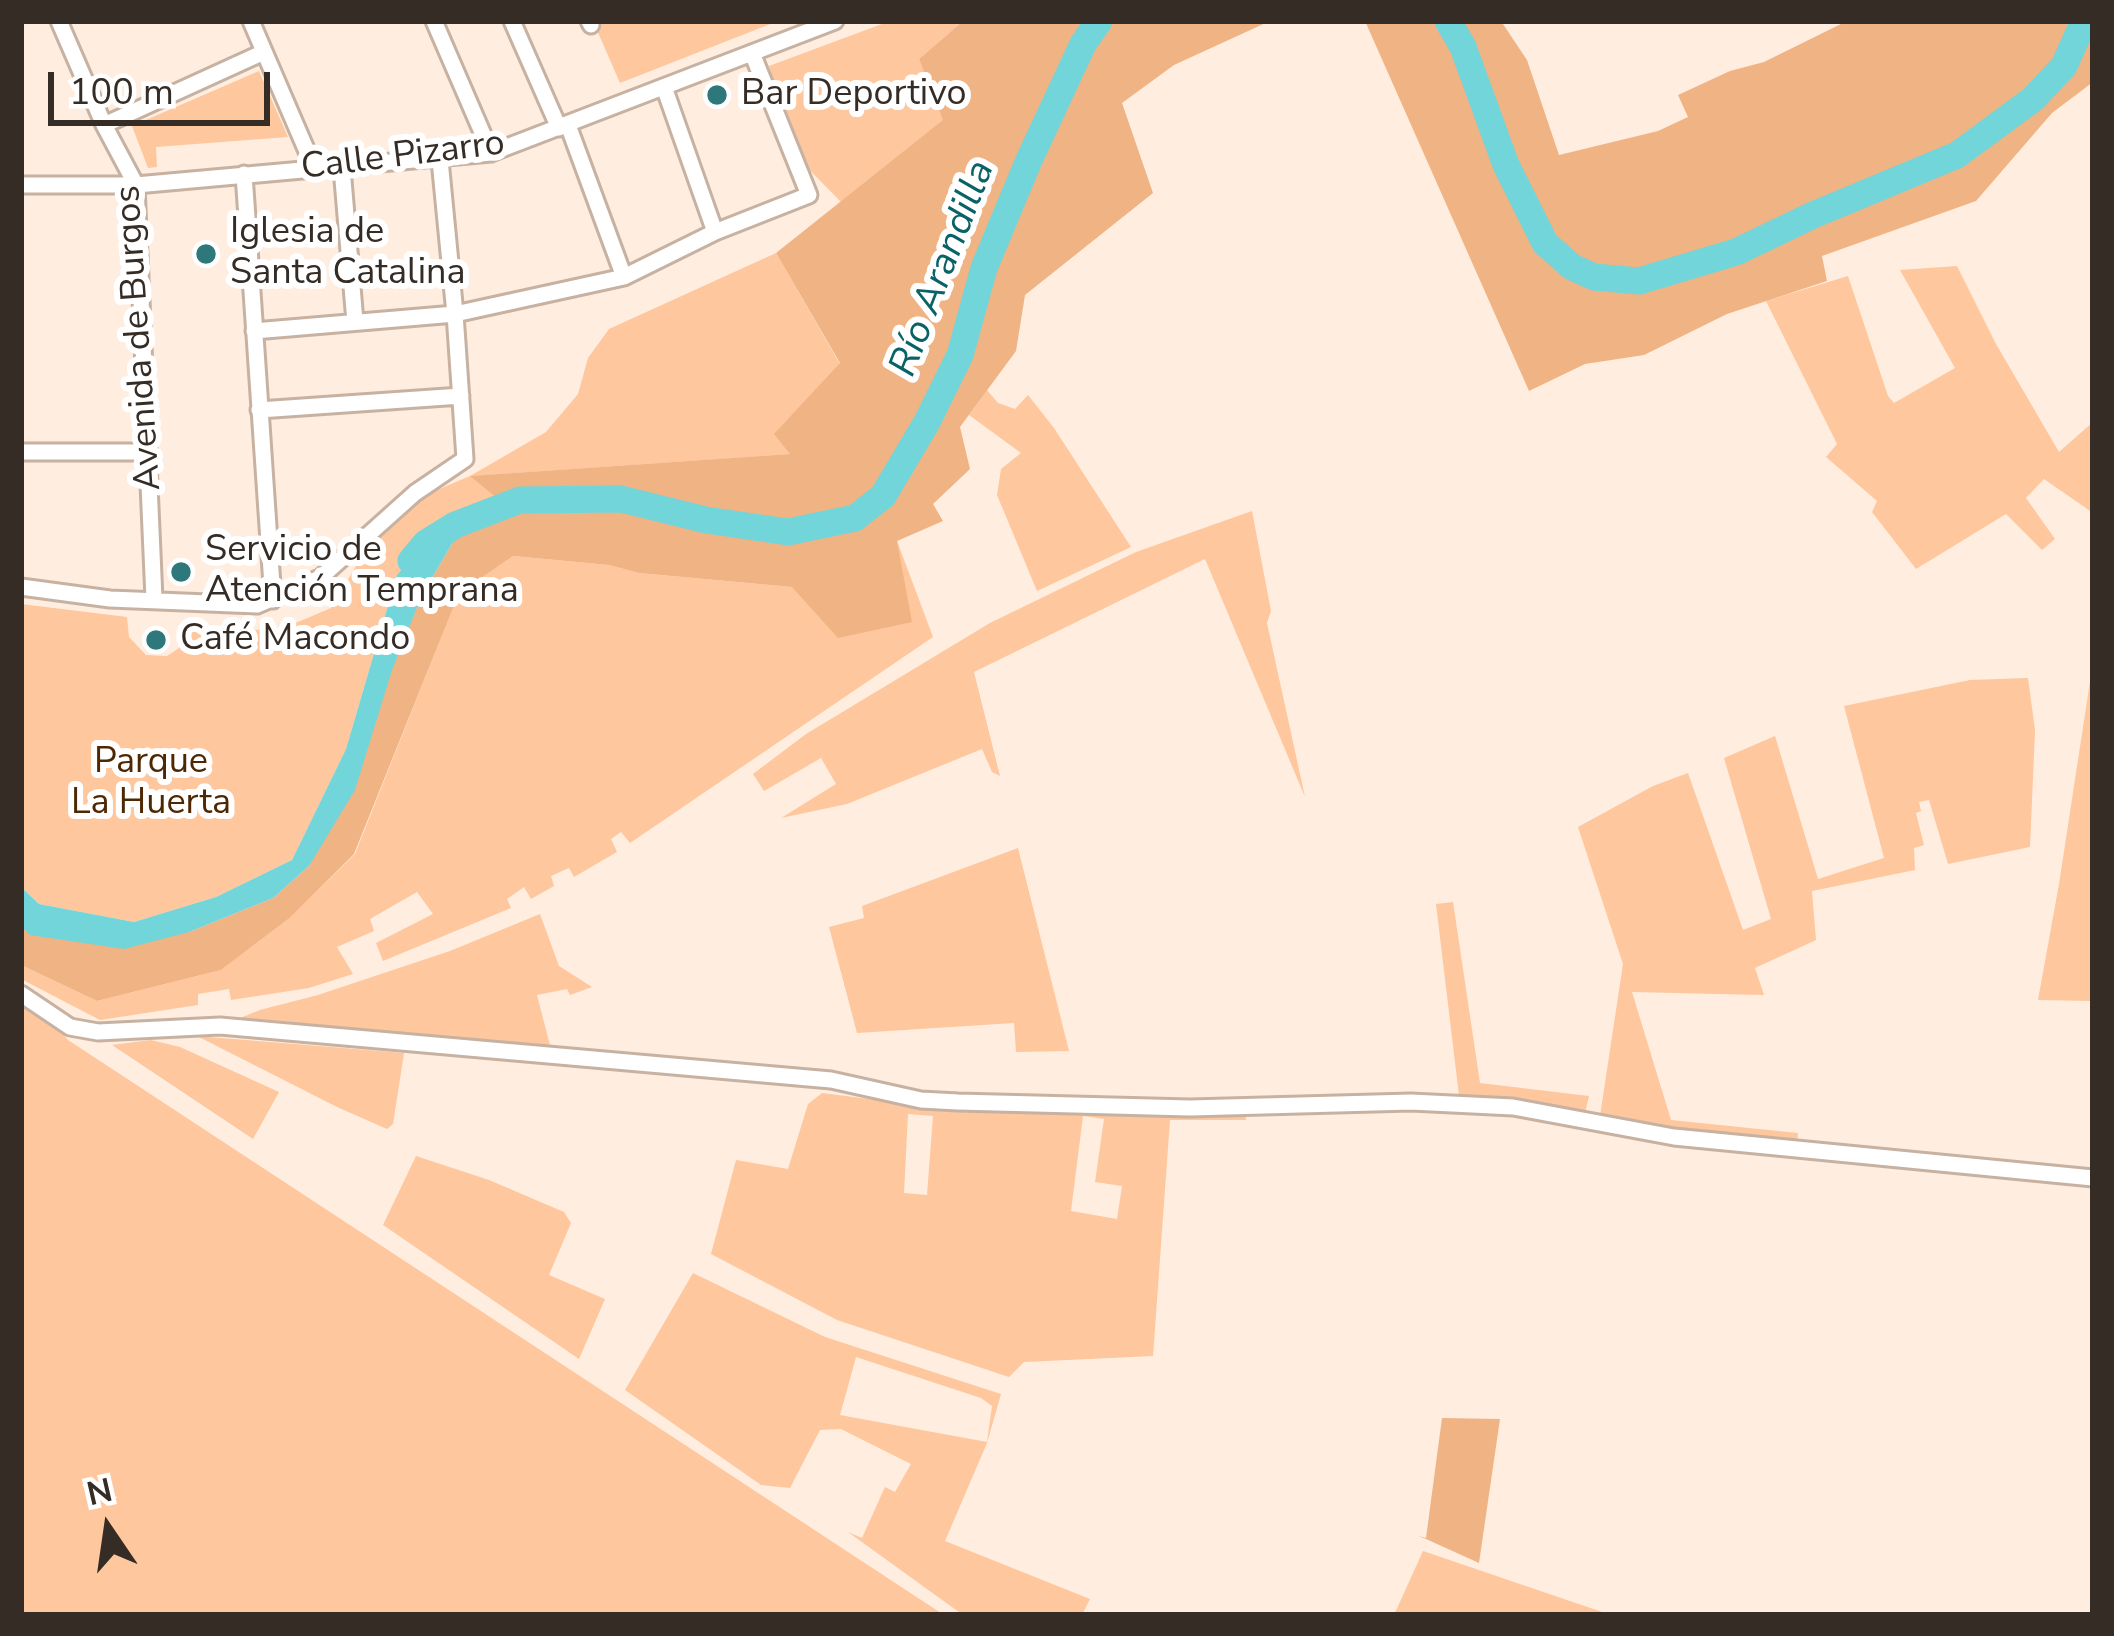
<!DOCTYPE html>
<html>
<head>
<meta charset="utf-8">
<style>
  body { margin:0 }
  #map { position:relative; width:2114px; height:1636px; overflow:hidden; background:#ffede0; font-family:"Nunito Sans",sans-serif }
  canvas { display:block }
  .frame { position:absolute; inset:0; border:24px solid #352c26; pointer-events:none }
  .north { position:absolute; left:48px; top:1468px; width:120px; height:120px; -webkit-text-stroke:9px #fff; paint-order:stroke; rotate:347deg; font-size:33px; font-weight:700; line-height:48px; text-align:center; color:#352c26 }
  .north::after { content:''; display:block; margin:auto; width:42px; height:54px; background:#352c26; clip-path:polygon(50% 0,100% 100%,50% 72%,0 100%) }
  .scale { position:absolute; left:48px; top:72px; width:222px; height:54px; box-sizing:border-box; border:6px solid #352c26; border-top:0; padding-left:15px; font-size:36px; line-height:42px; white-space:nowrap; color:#352c26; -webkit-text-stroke:9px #fff; paint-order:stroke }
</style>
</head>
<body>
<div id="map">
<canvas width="2114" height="1636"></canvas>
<div class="frame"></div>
<div class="north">N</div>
<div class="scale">100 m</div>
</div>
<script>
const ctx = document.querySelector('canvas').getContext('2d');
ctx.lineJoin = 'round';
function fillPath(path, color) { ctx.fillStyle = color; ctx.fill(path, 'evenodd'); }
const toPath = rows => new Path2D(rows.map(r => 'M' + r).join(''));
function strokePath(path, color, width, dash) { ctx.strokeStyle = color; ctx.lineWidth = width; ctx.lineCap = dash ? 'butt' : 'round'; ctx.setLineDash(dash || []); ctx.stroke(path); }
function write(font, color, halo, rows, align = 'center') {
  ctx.font = font + ' "Nunito Sans",sans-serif'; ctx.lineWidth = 12; ctx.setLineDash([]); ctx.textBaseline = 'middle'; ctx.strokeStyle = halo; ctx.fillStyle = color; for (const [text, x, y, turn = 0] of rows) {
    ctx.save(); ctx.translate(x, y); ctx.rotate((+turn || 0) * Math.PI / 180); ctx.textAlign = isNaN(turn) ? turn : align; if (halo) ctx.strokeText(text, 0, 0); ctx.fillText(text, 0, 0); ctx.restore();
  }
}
const green = toPath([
  [593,21,778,21,620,83],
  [890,21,963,21,919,59,944,120,841,202,791,151,769,66],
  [259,71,288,137,156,147,157,167,148,168,132,126],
  [776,253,840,364,775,434,792,454,472,476,504,503,476,515,460,530,454,526,397,575,346,749,292,860,216,897,134,922,39,904,21,887,21,604,127,617,129,637,146,655,167,656,179,648,188,629,279,630,331,608,356,566,411,501,470,476,546,432,578,394,588,358,609,329],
  [1957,266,1996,344,2059,452,2093,422,2093,513,2044,479,2026,498,2055,539,2042,550,2006,514,1916,569,1872,512,1877,501,1826,457,1837,444,1766,301,1848,276,1888,396,1894,403,1955,368,1900,270],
  [987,390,998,403,1015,409,1028,395,1054,428,1131,547,1037,591,997,495,1001,469,1021,453,969,415],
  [1252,511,1271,611,1267,623,1305,797,1205,559,974,672,1000,776,992,772,982,749,847,804,781,818,836,784,821,758,764,791,753,774,806,734,990,623,1136,552],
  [897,541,933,637,630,843,621,832,611,839,617,852,574,877,569,868,551,876,554,886,531,899,524,887,507,899,511,908,383,961,376,943,433,914,417,892,370,919,374,931,337,947,353,974,309,988,231,1000,229,989,198,994,198,1005,100,1020,21,979,21,965,97,1001,221,970,291,917,355,854,459,592,513,556,609,565,639,573,792,587],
  [2093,662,2093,1001,2038,1000,2059,884],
  [2028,678,2035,730,2030,847,1948,864,1929,800,1919,802,1921,811,1916,813,1924,845,1914,848,1915,870,1812,891,1816,940,1755,968,1764,995,1632,992,1671,1120,1798,1133,1797,1143,1673,1132,1600,1116,1623,964,1578,827,1653,786,1688,773,1743,930,1771,919,1724,758,1775,736,1818,879,1884,858,1844,706,1970,680],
  [1018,848,1069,1051,1016,1052,1014,1023,857,1033,829,927,864,918,862,906],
  [1453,902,1480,1083,1589,1096,1585,1113,1460,1104,1436,904],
  [540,914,559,966,592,987,570,995,567,989,537,995,553,1057,220,1026,260,1010,318,995,450,951],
  [21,987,68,1040,944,1615,21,1615],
  [197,1036,404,1053,393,1124,387,1129,337,1107],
  [151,1040,180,1047,279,1092,253,1139,112,1045],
  [822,1093,957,1110,1246,1113,1246,1120,1170,1120,1153,1356,1024,1362,1009,1377,837,1320,711,1254,736,1160,788,1169,808,1104],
  [908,1114,933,1116,927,1195,904,1193],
  [1083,1116,1104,1119,1095,1182,1122,1186,1117,1219,1071,1211],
  [416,1156,489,1180,564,1212,571,1223,549,1275,605,1299,579,1359,383,1225],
  [693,1273,825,1337,1001,1394,987,1443,945,1541,1090,1599,1082,1615,963,1615,848,1532,862,1538,885,1487,895,1492,911,1464,841,1429,820,1430,790,1488,761,1485,625,1390],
  [856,1357,981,1398,992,1406,987,1442,840,1415],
  [1423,1551,1611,1615,1394,1615]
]);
const forest = toPath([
  [963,21,1270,21,1174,65,1122,103,1153,193,1025,295,1016,351,960,427,970,469,933,504,943,521,897,541,912,622,838,638,792,587,639,573,609,565,513,556,459,593,354,854,291,917,221,970,97,1001,21,965,21,926,31,935,189,932,273,898,309,866,422,595,460,530,476,515,503,503,470,476,790,454,774,434,840,363,776,253,943,120,919,59],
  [1365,21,1501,21,1527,60,1559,155,1658,131,1688,117,1678,95,1730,71,1764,62,1847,21,2093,21,2093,82,2052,113,1976,201,1822,256,1827,281,1727,314,1644,355,1585,364,1529,391],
  [1442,1418,1500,1419,1479,1563,1426,1539,1418,1536,1426,1538]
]);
const water = toPath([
  [455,525,460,530,422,595,392,670,355,790,309,866,273,898,189,932,124,949,30,935,21,926,21,887,39,904,134,922,216,897,292,860,346,749,397,575,426,543]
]);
const river = toPath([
  [1448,21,1463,47,1506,165,1545,243,1572,267,1594,277,1639,281,1736,252,1813,215,1957,155,2033,99,2064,66,2084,21],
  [411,561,426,543,455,525,520,500,621,499,706,520,788,532,855,518,883,496,927,422,960,355,984,268,1029,160,1083,44,1099,21]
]);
const minor = toPath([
  [59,21,104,125,136,185,154,599],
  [251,21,315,170],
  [434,21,491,153],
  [512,21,559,128],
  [589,21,591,25],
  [664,87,715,232],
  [104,125,264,52],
  [568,125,624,277],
  [342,168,355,322],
  [244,174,273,600],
  [21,185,136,185,491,153,835,21],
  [254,331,455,314,440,160],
  [259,410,461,396],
  [21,452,149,452],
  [21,587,110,599,257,605,320,578,415,493,465,459,455,314,624,277,715,232,809,195,752,53],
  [21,994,70,1027,98,1032,220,1026,831,1080,921,1100,958,1102,1190,1108,1411,1102,1513,1107,1674,1137,2093,1178]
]);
const markers = [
  [717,95,12,"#2e777b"],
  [206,254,12,"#2e777b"],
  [181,572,12,"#2e777b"],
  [156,640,12,"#2e777b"]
];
const poiNames = [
  ["Bar Deportivo",741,95],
  ["Iglesia de",230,233],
  ["Santa Catalina",230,274],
  ["Servicio de",205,551],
  ["Atención Temprana",205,592],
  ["Café Macondo",180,640]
];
const streetNames = [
  ["Calle Pizarro",403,157,-7],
  ["Avenida de Burgos",140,338,-94]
];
const parkNames = [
  ["Parque",151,763],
  ["La Huerta",151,804]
];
const waterNames = [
  ["Río Arandilla",944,269,-69]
];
fillPath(green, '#fec79d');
fillPath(forest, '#f0b384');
fillPath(water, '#71d5da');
strokePath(river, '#71d5da', 27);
strokePath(minor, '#c7b2a2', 21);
strokePath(minor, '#fff', 15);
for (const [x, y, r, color] of markers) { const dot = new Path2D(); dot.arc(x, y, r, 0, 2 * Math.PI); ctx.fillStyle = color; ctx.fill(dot); strokePath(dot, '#fff', 4.5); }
write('36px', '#352c26', '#fff', poiNames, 'left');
write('36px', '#352c26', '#fff', streetNames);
write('36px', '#4e2802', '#fff', parkNames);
write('italic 39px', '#096266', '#fff', waterNames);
</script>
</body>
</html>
